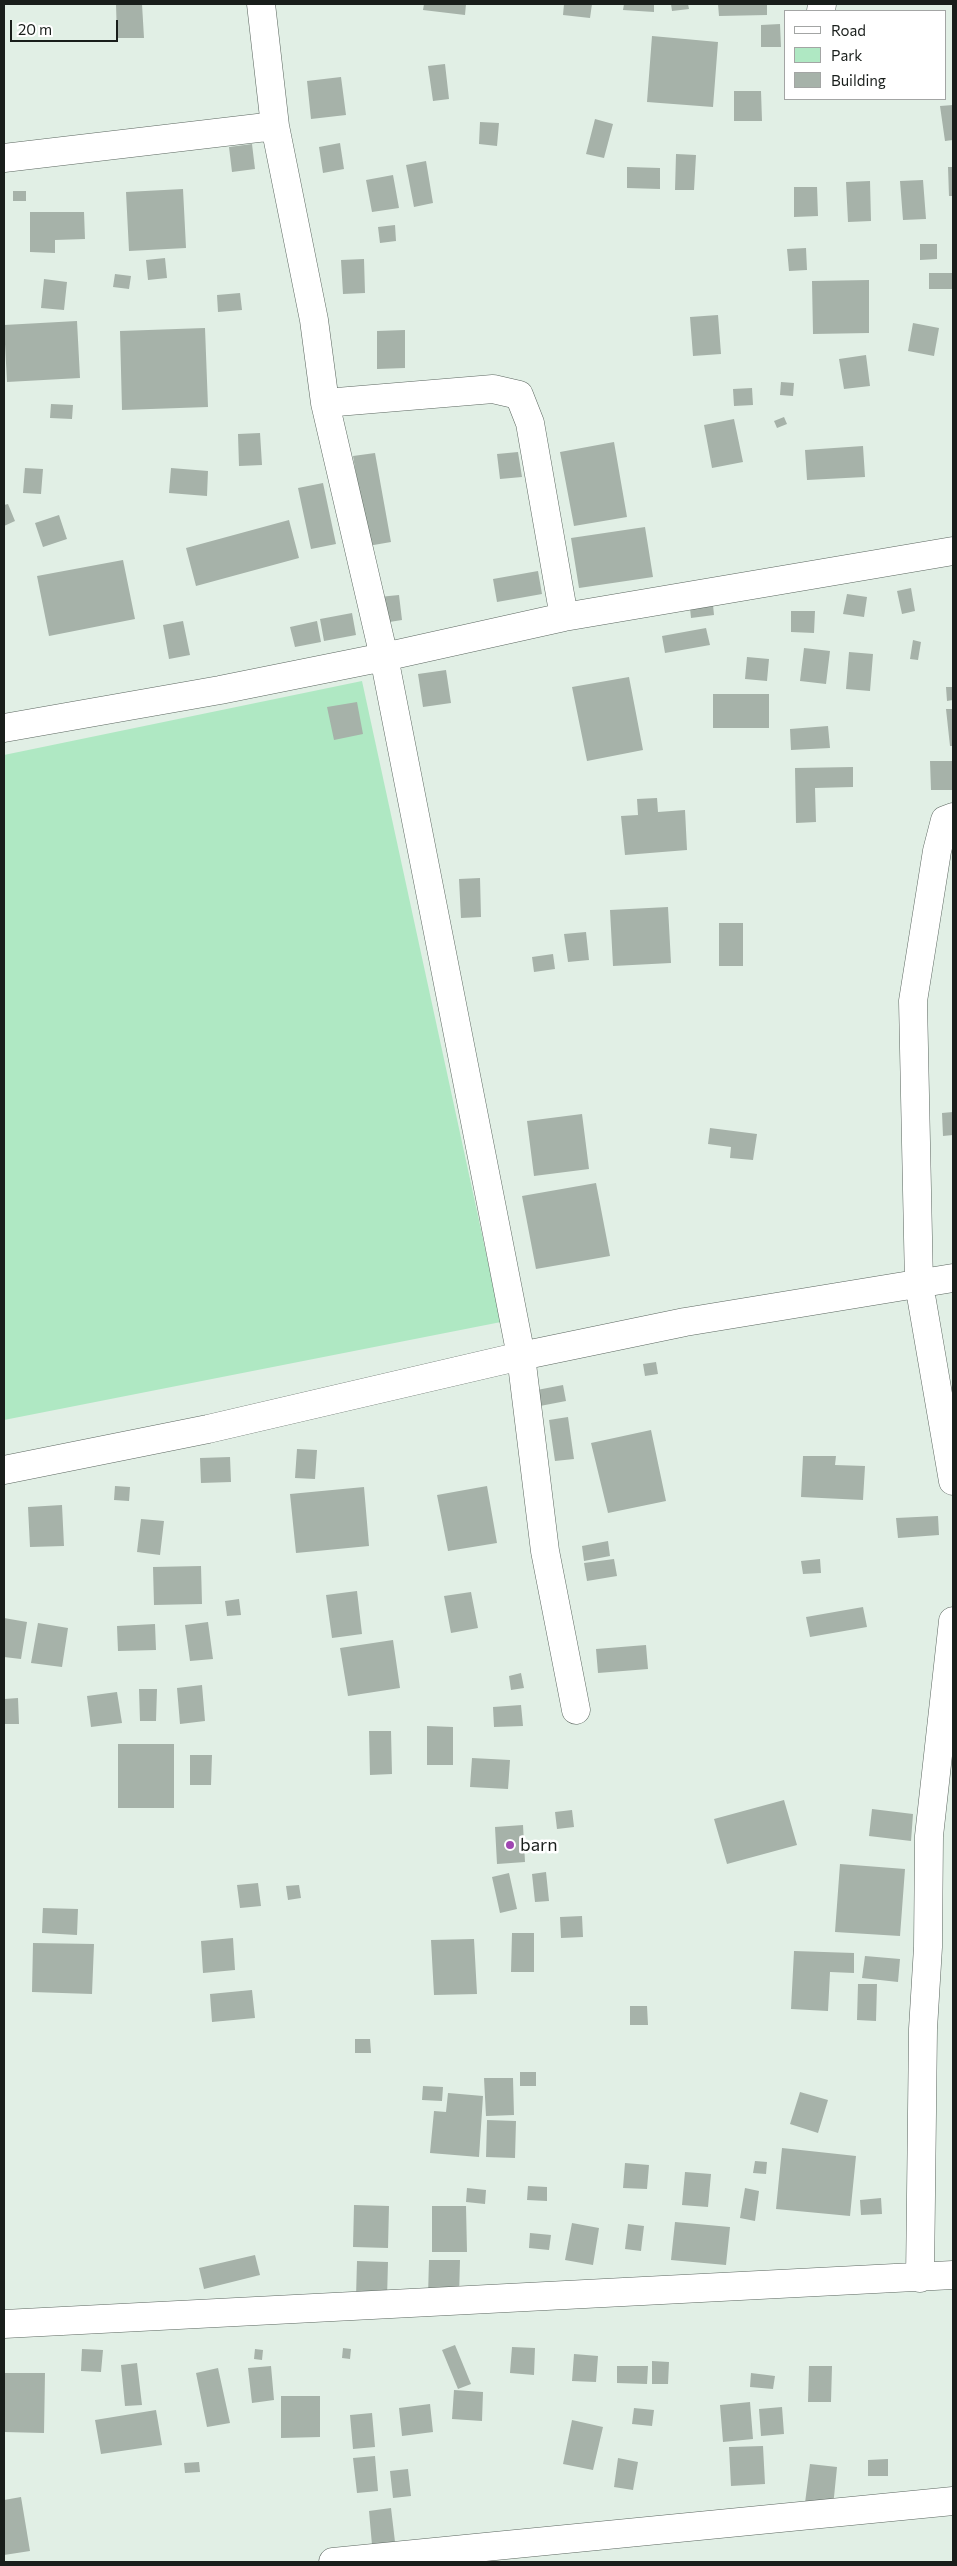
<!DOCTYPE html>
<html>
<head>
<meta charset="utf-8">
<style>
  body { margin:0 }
  #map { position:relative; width:957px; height:2566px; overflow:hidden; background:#e1efe5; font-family:Commissioner,sans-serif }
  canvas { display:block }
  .frame { position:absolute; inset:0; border:5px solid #191e1b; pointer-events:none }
  .legend { position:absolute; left:784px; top:10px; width:162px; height:90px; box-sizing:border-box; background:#fff; border:1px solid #a3a5a4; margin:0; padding:6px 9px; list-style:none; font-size:15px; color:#191e1b }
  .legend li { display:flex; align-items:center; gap:10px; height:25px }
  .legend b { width:25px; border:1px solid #a3a5a4 }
  .scale { position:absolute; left:10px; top:20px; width:108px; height:22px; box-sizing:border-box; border:2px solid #191e1b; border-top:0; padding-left:6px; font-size:15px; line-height:18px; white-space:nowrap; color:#191e1b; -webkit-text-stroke:4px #fff; paint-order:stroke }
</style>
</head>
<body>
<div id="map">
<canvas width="957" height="2566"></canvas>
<div class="frame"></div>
<ul class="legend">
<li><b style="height:6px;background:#fff"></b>Road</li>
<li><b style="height:14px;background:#afe8c3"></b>Park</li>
<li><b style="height:14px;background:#a6b2a9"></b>Building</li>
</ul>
<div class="scale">20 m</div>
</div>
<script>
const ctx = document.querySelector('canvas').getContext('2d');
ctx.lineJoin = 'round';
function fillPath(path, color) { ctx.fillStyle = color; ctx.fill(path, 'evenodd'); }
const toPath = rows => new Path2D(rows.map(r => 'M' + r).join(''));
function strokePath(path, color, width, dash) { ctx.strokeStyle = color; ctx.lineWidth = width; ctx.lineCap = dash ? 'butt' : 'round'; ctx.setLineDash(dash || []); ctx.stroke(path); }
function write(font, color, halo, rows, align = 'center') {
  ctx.font = font + ' Commissioner,sans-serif'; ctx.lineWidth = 5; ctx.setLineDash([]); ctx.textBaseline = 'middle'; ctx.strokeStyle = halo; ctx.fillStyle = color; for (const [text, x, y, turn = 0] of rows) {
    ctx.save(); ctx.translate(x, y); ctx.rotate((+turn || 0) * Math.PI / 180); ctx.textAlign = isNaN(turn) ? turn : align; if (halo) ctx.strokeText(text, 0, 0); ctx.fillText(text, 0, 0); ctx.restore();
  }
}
const green = toPath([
  [362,681,501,1322,4,1420,4,755]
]);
const building = toPath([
  [116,4,142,4,144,38,117,38],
  [424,4,466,4,465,15,423,10],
  [564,4,592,4,590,18,563,15],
  [624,4,654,4,654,12,623,10],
  [671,4,688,4,689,9,672,11],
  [718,4,767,4,767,15,719,16],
  [780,24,781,47,761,47,761,25],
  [652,36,718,42,713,107,647,102],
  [445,64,449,99,433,101,428,66],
  [341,77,346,115,311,119,307,81],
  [734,91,761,91,762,121,734,121],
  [953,105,953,140,945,141,940,106],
  [595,119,613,124,604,158,586,154],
  [480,122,499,123,497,146,479,144],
  [340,143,344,169,323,173,319,147],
  [252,144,255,169,232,172,229,147],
  [676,154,696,155,694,190,675,190],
  [426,161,433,203,414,207,406,165],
  [627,167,660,168,660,189,627,188],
  [948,167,953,167,953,196,949,196],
  [393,175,399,208,372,212,366,180],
  [923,180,926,219,903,220,900,181],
  [870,181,871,221,848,222,846,182],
  [794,187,817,187,818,216,794,217],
  [183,189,186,248,129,251,126,192],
  [13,191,26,191,26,201,13,201],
  [30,212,84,212,85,239,55,240,55,253,30,252],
  [395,225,396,241,380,243,378,227],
  [920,244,937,244,937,259,920,260],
  [806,248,807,270,789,271,787,249],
  [165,258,167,278,148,280,146,260],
  [364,259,365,293,343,294,341,260],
  [929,273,953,273,953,289,929,289],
  [115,274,131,276,129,289,113,287],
  [44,279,67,282,64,310,41,308],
  [869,280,869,333,813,334,812,281],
  [240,293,242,310,218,312,217,295],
  [718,315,721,354,693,356,690,317],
  [77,321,80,378,7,382,4,325],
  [913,323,939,328,934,356,908,351],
  [205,328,208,407,122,410,120,331],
  [405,330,405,368,377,369,377,331],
  [866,355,870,386,844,389,839,359],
  [781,382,794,383,793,396,780,395],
  [752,388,753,405,734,406,733,389],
  [51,404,73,405,72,419,50,418],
  [784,417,787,424,777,428,774,421],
  [734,419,743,462,712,468,704,425],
  [260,433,262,465,239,466,238,434],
  [614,442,627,517,574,526,560,452],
  [863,446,865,477,807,480,805,450],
  [518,452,522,477,500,479,497,454],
  [375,453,391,542,368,546,353,456],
  [25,468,43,469,41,494,23,493],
  [171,468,208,471,207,496,169,493],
  [323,483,336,544,311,549,298,488],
  [8,504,15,521,4,526,4,505],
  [59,515,67,539,43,547,35,523],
  [289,520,299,558,196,586,186,548],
  [645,527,653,577,579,588,571,538],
  [123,560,135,619,49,636,37,576],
  [538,571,542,594,497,602,493,579],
  [911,588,915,611,902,614,897,591],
  [847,594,867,597,864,617,843,614],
  [399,595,402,620,383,623,379,597],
  [712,595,714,615,691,618,689,598],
  [791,611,815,611,814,633,791,632],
  [352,613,356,635,324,641,320,619],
  [183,621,190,655,169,659,163,625],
  [317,621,321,642,295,647,290,627],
  [706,628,710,645,665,653,662,636],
  [913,640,921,642,918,660,910,659],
  [804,648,830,651,826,684,800,681],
  [849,652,873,654,870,691,846,689],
  [747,657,769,659,767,681,745,679],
  [446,670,451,703,423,707,418,674],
  [629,677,643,750,587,761,572,687],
  [946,687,953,687,953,700,947,701],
  [713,694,769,694,769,728,713,728],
  [357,702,363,734,334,740,327,707],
  [946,709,953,709,953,746,950,746],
  [828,726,830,748,791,750,790,729],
  [930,761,953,761,953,790,931,790],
  [853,767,853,787,815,788,816,822,796,823,795,768],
  [657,798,658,812,685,810,687,850,625,855,621,816,638,815,637,799],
  [480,878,481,917,461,918,459,879],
  [668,907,671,963,613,966,610,910],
  [719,923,743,923,743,966,719,966],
  [586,932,589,960,568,962,564,934],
  [553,954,555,969,534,972,532,957],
  [953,1112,953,1135,943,1136,942,1113],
  [582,1114,589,1169,534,1176,527,1121],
  [710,1128,757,1134,753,1160,730,1158,731,1147,708,1144],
  [596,1183,610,1256,536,1269,522,1196],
  [656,1362,658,1374,645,1376,643,1364],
  [563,1385,566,1401,540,1406,537,1390],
  [568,1417,574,1459,555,1461,549,1420],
  [651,1430,666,1501,608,1513,591,1443],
  [297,1449,317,1450,315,1479,295,1478],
  [803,1456,836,1456,835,1465,865,1466,863,1500,801,1497],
  [230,1457,231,1482,201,1483,200,1458],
  [115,1486,130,1487,129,1501,114,1500],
  [487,1486,497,1543,448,1551,437,1495],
  [364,1487,369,1546,296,1553,290,1494],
  [62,1505,64,1546,30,1547,28,1507],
  [938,1516,939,1535,898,1538,896,1518],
  [141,1519,164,1521,160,1555,137,1552],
  [608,1541,610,1556,584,1561,582,1546],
  [614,1559,617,1576,587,1581,584,1563],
  [820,1559,821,1573,803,1574,801,1561],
  [201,1566,202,1604,154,1605,153,1567],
  [357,1591,362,1634,332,1638,326,1595],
  [471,1592,478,1628,451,1633,444,1596],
  [239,1599,241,1615,227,1616,225,1601],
  [863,1607,867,1627,810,1637,806,1617],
  [4,1618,27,1622,21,1659,4,1657],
  [208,1622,213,1659,190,1661,185,1625],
  [38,1623,68,1628,62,1667,31,1663],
  [155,1624,156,1650,118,1651,117,1626],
  [393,1640,400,1688,348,1696,340,1648],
  [646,1645,648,1669,598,1673,596,1649],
  [521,1673,524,1688,511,1690,509,1676],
  [202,1685,205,1721,180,1724,177,1688],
  [139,1689,157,1689,156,1721,140,1721],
  [117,1692,122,1723,91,1727,87,1696],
  [18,1698,19,1724,4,1724,4,1699],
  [521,1705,523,1726,494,1727,493,1707],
  [427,1726,453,1727,453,1765,427,1765],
  [369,1731,391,1731,392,1774,370,1775],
  [118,1744,174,1744,174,1808,118,1808],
  [190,1755,212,1755,211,1785,190,1785],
  [472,1758,510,1760,508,1789,470,1787],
  [784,1800,797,1845,727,1864,714,1819],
  [872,1809,913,1814,911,1841,869,1836],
  [572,1810,574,1827,557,1829,555,1812],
  [523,1825,525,1862,497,1864,495,1827],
  [840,1864,905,1869,900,1936,835,1932],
  [546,1872,549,1901,535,1902,532,1874],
  [509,1873,517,1909,500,1913,492,1877],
  [258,1883,261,1906,240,1908,237,1885],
  [299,1885,301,1898,288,1900,286,1886],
  [43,1908,78,1909,77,1935,42,1933],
  [582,1916,583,1937,561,1938,560,1917],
  [512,1933,534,1933,534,1972,511,1972],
  [233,1938,235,1970,203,1973,201,1941],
  [474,1939,477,1994,434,1995,431,1940],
  [33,1943,94,1944,92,1994,32,1992],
  [794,1951,854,1953,854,1973,830,1972,828,2011,791,2009],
  [865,1956,900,1959,898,1982,862,1978],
  [858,1984,877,1984,876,2021,857,2020],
  [252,1990,255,2018,212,2022,210,1994],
  [630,2006,647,2006,648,2025,630,2025],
  [355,2039,370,2039,371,2053,355,2053],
  [520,2072,536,2072,536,2086,520,2086],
  [484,2078,513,2078,514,2115,486,2116],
  [423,2086,443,2087,442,2101,422,2100],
  [800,2092,828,2100,818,2133,790,2124],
  [448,2093,483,2096,479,2157,430,2153,434,2111,446,2112],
  [487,2120,516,2121,515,2158,486,2157],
  [782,2148,856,2156,850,2216,776,2209],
  [755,2161,767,2162,766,2174,753,2173],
  [625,2163,649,2165,647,2189,623,2188],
  [685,2172,711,2174,708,2207,682,2205],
  [528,2186,547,2187,547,2201,527,2200],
  [467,2188,486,2190,485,2204,466,2202],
  [745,2188,759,2191,755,2221,740,2218],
  [881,2198,882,2214,861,2215,860,2200],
  [354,2205,389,2206,388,2248,353,2247],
  [432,2206,466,2206,467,2252,432,2252],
  [675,2222,730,2227,726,2265,671,2260],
  [572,2223,599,2228,593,2265,565,2260],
  [628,2224,644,2226,641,2251,625,2249],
  [530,2233,551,2235,549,2250,529,2248],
  [255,2255,260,2275,204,2289,199,2268],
  [429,2260,460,2260,459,2297,428,2296],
  [357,2261,388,2262,387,2298,356,2297],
  [455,2345,471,2384,458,2389,442,2350],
  [512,2347,535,2348,534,2375,510,2373],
  [343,2348,351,2349,350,2359,342,2358],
  [82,2349,103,2350,101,2372,81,2371],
  [255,2349,263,2350,262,2360,254,2359],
  [574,2354,598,2356,596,2382,572,2381],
  [652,2361,669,2362,668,2384,652,2384],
  [137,2363,142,2405,125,2406,121,2365],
  [271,2366,274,2400,252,2403,248,2368],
  [617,2366,648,2366,647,2384,617,2383],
  [809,2366,832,2366,831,2402,808,2402],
  [218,2368,230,2423,207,2427,196,2373],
  [4,2373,45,2373,44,2433,4,2432],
  [751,2373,775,2376,773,2389,750,2387],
  [454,2390,483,2392,482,2421,452,2419],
  [281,2396,320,2396,320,2437,281,2438],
  [750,2402,753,2439,723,2442,720,2405],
  [430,2404,433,2432,402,2436,399,2408],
  [782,2407,784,2434,761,2436,759,2409],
  [634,2408,654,2410,652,2426,632,2424],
  [156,2410,162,2445,101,2454,95,2420],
  [372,2413,375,2447,353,2449,350,2415],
  [572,2420,603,2427,593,2470,563,2464],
  [763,2446,765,2484,731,2486,729,2447],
  [375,2456,378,2491,357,2493,353,2458],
  [618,2458,638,2462,633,2490,614,2487],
  [888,2459,888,2476,868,2476,868,2460],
  [199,2462,200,2472,185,2473,184,2463],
  [810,2464,837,2467,833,2507,805,2503],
  [408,2469,411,2496,393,2498,390,2471],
  [21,2497,30,2551,4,2555,4,2500],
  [391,2508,395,2542,372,2545,369,2511]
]);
const minor = toPath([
  [261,4,275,126,314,320,325,403,384,657,521,1356,545,1551,576,1710],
  [821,11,822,4],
  [4,158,275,126],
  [325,403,493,389,519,395,530,423,564,617],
  [4,728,220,690,384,657,564,617,953,551],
  [953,817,945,820,937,851,913,1001,919,1284,953,1481],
  [4,1470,208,1429,521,1356,685,1322,953,1278],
  [920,2278,923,2029,928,1947,929,1836,953,1621],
  [4,2324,953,2275],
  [333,2562,953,2501]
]);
const markers = [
  [510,1845,5,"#9f46b1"]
];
const poiNames = [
  ["barn",520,1845]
];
fillPath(green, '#afe8c3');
fillPath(building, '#a6b2a9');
strokePath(minor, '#5c6760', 29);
strokePath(minor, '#fff', 28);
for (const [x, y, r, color] of markers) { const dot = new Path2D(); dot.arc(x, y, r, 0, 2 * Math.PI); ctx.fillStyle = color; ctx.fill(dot); strokePath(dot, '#fff', 2); }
write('18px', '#191e1b', '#fff', poiNames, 'left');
</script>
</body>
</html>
